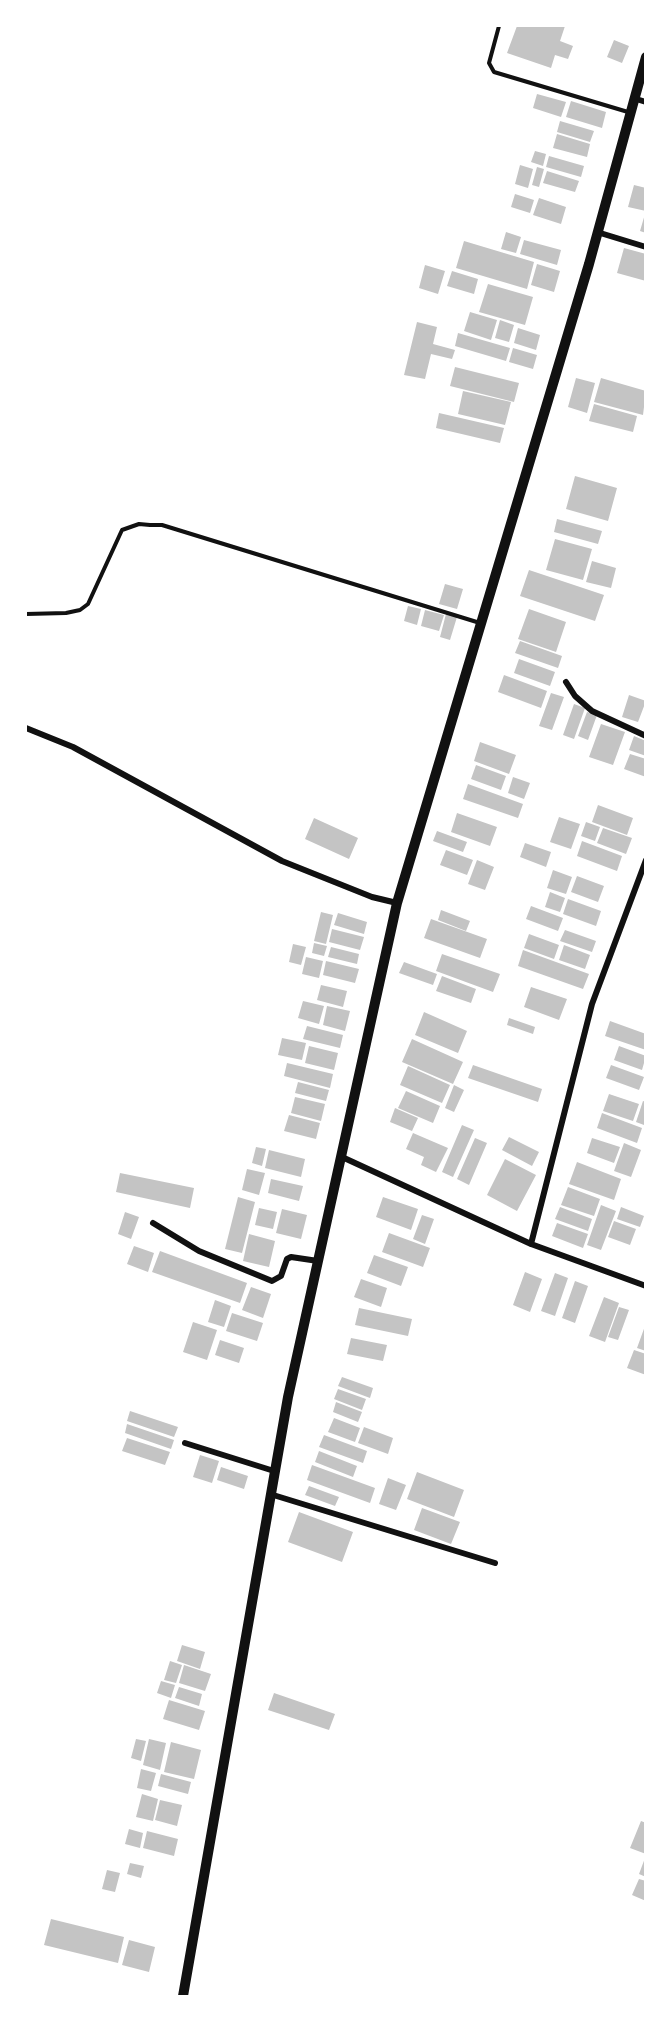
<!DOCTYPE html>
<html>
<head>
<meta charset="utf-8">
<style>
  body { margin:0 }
  #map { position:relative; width:671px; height:2022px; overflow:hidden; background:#fff; font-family:Roboto,sans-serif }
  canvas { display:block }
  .frame { position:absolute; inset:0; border:27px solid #fff; pointer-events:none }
</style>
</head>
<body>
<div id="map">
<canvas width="671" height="2022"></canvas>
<div class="frame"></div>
</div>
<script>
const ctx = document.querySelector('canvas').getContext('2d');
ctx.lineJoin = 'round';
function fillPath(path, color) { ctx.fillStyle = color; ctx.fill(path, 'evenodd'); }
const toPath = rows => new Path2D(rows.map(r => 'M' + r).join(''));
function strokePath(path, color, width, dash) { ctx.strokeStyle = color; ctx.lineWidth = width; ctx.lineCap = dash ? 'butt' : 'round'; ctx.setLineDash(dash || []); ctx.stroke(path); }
const building = toPath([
  [517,26,565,26,560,41,573,46,568,59,555,55,551,68,507,53],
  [614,40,629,46,622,63,607,57],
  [537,94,566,102,561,117,533,108],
  [571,101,606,112,602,128,566,117],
  [560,121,594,131,590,142,557,132],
  [557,134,590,144,587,157,553,148],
  [535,151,546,154,543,166,531,162],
  [549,156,584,166,581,177,546,167],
  [520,165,533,169,528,188,515,184],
  [537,167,544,169,539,187,532,185],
  [547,171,579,181,575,192,543,183],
  [634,185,646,188,646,211,628,207],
  [515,194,534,200,530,213,511,207],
  [539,198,566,207,561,224,533,215],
  [645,214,646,214,646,233,640,231],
  [506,232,521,237,516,253,501,249],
  [524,240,561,250,557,265,520,254],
  [464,241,534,262,527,289,456,268],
  [624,248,646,254,646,281,617,273],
  [537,264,560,271,554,292,531,285],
  [425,265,445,271,438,294,419,288],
  [452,271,478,279,474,294,447,286],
  [488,284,533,297,525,325,479,312],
  [470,312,497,320,491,340,464,331],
  [500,320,514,325,509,342,495,338],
  [417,322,437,327,433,344,455,350,452,359,431,354,425,379,404,375],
  [518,328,540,335,536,350,514,343],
  [458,333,510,348,506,361,455,346],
  [513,348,537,355,533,369,509,362],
  [455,367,519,383,514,402,450,386],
  [576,378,595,383,587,413,568,407],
  [601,378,646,391,643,415,594,402],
  [463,391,511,402,505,425,458,414],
  [594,404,637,416,633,432,589,421],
  [439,413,504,428,500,443,436,428],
  [575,476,617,488,608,521,566,509],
  [557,519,602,531,598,544,554,532],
  [555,539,592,549,583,580,546,570],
  [592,561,616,568,611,588,586,582],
  [529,570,604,595,595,621,520,596],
  [445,584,463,589,457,609,439,604],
  [408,606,421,609,417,625,404,621],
  [529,609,566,622,556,652,518,639],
  [425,610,444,615,439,631,421,626],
  [446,614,457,617,450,640,440,637],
  [520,641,562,656,558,668,515,653],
  [519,659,555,672,550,686,514,673],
  [504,675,547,691,541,708,498,692],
  [551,693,564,697,552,730,539,726],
  [629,695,646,701,638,722,622,717],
  [574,704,585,708,574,739,563,735],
  [587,712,597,715,588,740,578,736],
  [601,724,625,732,613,765,589,757],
  [634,736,646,741,646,756,629,750],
  [480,742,516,755,509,774,474,761],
  [630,754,646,759,646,777,624,769],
  [476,765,506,776,501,790,471,779],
  [513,777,530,783,524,799,508,793],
  [468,784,523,804,518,818,463,799],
  [598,805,633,818,627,835,592,822],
  [457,813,497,827,490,846,451,832],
  [559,817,580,824,571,849,550,842],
  [314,818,358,838,349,859,305,839],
  [586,822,600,827,595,841,581,836],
  [603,828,632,838,626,854,597,843],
  [437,831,467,842,463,852,433,841],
  [582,841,622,856,617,871,577,856],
  [525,843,551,852,546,867,520,857],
  [446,850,473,860,467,875,440,865],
  [477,860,494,867,485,890,468,884],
  [553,870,572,877,566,894,547,888],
  [577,876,604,886,598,902,571,892],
  [550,892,565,898,560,912,545,907],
  [568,899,601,911,596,926,563,914],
  [531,906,563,918,558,931,526,919],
  [441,910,470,921,466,931,438,920],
  [321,912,333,915,326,944,314,941],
  [338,913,367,922,364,934,334,925],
  [431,919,487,939,480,958,424,938],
  [332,929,364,937,360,950,329,942],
  [565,930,596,941,592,952,560,941],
  [529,934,559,945,554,959,524,948],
  [314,943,327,946,324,956,312,953],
  [293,944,306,947,301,965,289,962],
  [564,945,590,955,585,969,559,960],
  [331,947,359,954,357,964,328,957],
  [523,950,589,974,583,989,518,966],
  [442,954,500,974,493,992,436,971],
  [306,957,323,961,319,978,302,974],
  [326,961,359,969,355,983,323,975],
  [404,962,437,974,433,985,399,973],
  [442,976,476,989,471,1003,436,991],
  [321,985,347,991,343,1007,317,1000],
  [531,987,567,999,559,1020,524,1007],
  [303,1001,324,1006,319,1024,298,1018],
  [327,1006,350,1011,345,1031,323,1025],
  [424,1012,467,1031,458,1053,415,1035],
  [509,1018,535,1027,533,1034,507,1025],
  [610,1021,646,1034,646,1050,605,1036],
  [307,1026,343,1035,340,1048,303,1039],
  [282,1038,306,1043,302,1060,278,1055],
  [412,1039,463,1062,453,1084,402,1062],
  [309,1046,338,1053,334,1070,305,1063],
  [619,1046,646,1056,642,1070,614,1060],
  [287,1063,333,1074,330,1088,284,1076],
  [473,1065,542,1089,538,1102,468,1078],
  [611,1065,644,1077,639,1090,606,1078],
  [408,1066,450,1085,442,1103,400,1085],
  [298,1082,329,1090,326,1101,295,1093],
  [454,1085,464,1090,454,1112,445,1108],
  [406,1091,440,1106,433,1123,398,1108],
  [609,1094,639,1104,633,1121,603,1111],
  [295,1097,325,1104,321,1121,291,1113],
  [643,1101,646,1102,644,1125,636,1122],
  [395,1108,418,1118,412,1131,390,1122],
  [602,1113,642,1128,637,1143,597,1128],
  [289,1115,320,1123,316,1139,284,1131],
  [462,1125,474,1130,453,1177,442,1172],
  [413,1133,448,1148,436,1172,421,1165,424,1157,406,1149],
  [509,1137,539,1152,532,1166,502,1150],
  [475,1138,487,1143,469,1185,457,1179],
  [592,1138,620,1147,614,1163,587,1153],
  [624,1143,641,1150,631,1177,614,1171],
  [256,1147,266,1149,262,1166,252,1163],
  [269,1150,305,1159,301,1177,265,1168],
  [505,1159,536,1175,517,1211,487,1195],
  [577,1162,621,1179,614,1200,569,1184],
  [247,1169,265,1173,259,1195,242,1190],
  [120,1173,194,1188,190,1208,116,1192],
  [271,1179,303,1186,299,1201,268,1193],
  [568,1187,600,1199,594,1216,561,1205],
  [238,1197,255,1202,242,1253,225,1249],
  [383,1197,418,1209,411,1230,376,1217],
  [601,1205,616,1211,601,1250,587,1245],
  [560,1207,592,1219,588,1231,555,1219],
  [621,1207,644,1216,640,1227,617,1219],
  [259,1208,277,1212,273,1229,255,1225],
  [282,1209,307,1215,301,1239,276,1233],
  [125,1212,139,1217,131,1239,118,1234],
  [422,1215,434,1219,425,1244,413,1239],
  [614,1221,636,1229,630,1245,608,1237],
  [557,1223,588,1234,583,1248,552,1236],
  [389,1233,430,1248,423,1267,382,1252],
  [249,1234,275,1241,269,1267,243,1261],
  [134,1246,154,1253,148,1272,127,1264],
  [160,1251,247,1283,240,1303,152,1272],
  [374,1255,408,1267,401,1286,367,1273],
  [525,1272,542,1279,530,1312,513,1305],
  [555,1273,568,1278,555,1316,541,1311],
  [361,1279,387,1288,381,1307,354,1297],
  [575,1281,588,1286,575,1323,562,1318],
  [251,1287,271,1294,263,1318,242,1310],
  [604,1297,619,1303,605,1342,589,1336],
  [215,1300,231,1306,224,1327,208,1322],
  [619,1307,629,1310,618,1340,608,1337],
  [359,1308,412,1319,408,1336,355,1325],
  [232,1313,263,1323,257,1341,226,1331],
  [193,1322,217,1330,207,1360,183,1352],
  [645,1326,646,1326,646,1351,637,1348],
  [351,1338,387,1345,383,1361,347,1354],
  [220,1340,244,1348,239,1363,215,1355],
  [634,1350,646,1354,646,1375,627,1368],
  [342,1377,373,1388,370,1398,338,1386],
  [338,1389,366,1399,362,1410,334,1399],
  [336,1402,362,1412,358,1422,333,1412],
  [130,1411,178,1427,174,1437,127,1421],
  [334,1418,360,1428,355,1442,328,1432],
  [127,1424,174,1440,171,1449,125,1433],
  [364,1427,393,1438,388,1454,358,1443],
  [324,1435,367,1451,363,1463,319,1447],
  [127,1438,170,1452,165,1465,122,1451],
  [319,1451,357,1466,353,1477,315,1462],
  [200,1455,219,1461,212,1483,193,1477],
  [312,1465,375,1488,370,1503,307,1480],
  [221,1467,248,1476,244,1489,217,1480],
  [417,1472,464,1490,454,1517,407,1499],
  [388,1478,406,1485,396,1510,379,1504],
  [309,1486,339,1497,335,1506,305,1495],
  [422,1508,460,1522,451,1544,414,1530],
  [299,1512,353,1532,342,1562,288,1542],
  [182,1645,205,1652,200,1669,177,1661],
  [170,1661,182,1665,176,1683,164,1680],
  [184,1665,211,1674,205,1691,179,1683],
  [161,1681,175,1685,171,1698,157,1693],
  [179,1687,202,1694,199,1706,175,1698],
  [274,1693,335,1714,329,1730,268,1710],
  [169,1700,205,1711,199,1730,163,1719],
  [136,1739,146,1741,141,1761,131,1758],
  [149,1739,166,1743,160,1770,143,1765],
  [171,1742,201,1750,194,1779,164,1772],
  [141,1769,156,1773,151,1791,137,1788],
  [161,1774,191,1782,188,1794,158,1786],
  [142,1794,158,1799,153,1821,136,1817],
  [160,1800,182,1805,177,1826,155,1820],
  [641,1821,646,1823,646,1854,630,1848],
  [129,1829,143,1833,140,1848,125,1844],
  [147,1831,178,1839,174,1856,143,1848],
  [645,1858,646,1859,646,1877,639,1874],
  [130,1863,144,1866,141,1878,127,1874],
  [107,1870,120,1873,115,1892,102,1889],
  [639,1879,646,1881,646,1901,632,1895],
  [51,1919,124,1937,118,1963,44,1945],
  [129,1940,155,1947,149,1972,122,1965]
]);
const service = toPath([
  [499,26,489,63,494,72,628,112],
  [26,614,66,613,80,610,88,604,122,530,139,524,150,525,162,525,480,623]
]);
const minor = toPath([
  [633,98,646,102],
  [597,232,646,247],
  [566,682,575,696,592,711,646,736],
  [26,728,73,747,282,861,372,897,397,903],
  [342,1157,531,1244,646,1286],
  [153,1223,199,1251,272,1281,281,1276,287,1259,291,1257,318,1261],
  [531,1244,592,1004,646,860],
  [185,1443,274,1471],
  [270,1494,495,1563]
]);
const secondary = toPath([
  [183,1996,288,1397,397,903,589,264,646,57]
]);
fillPath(building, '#c4c4c4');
strokePath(service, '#111', 4);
strokePath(minor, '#111', 6);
strokePath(secondary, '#111', 10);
</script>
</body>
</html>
